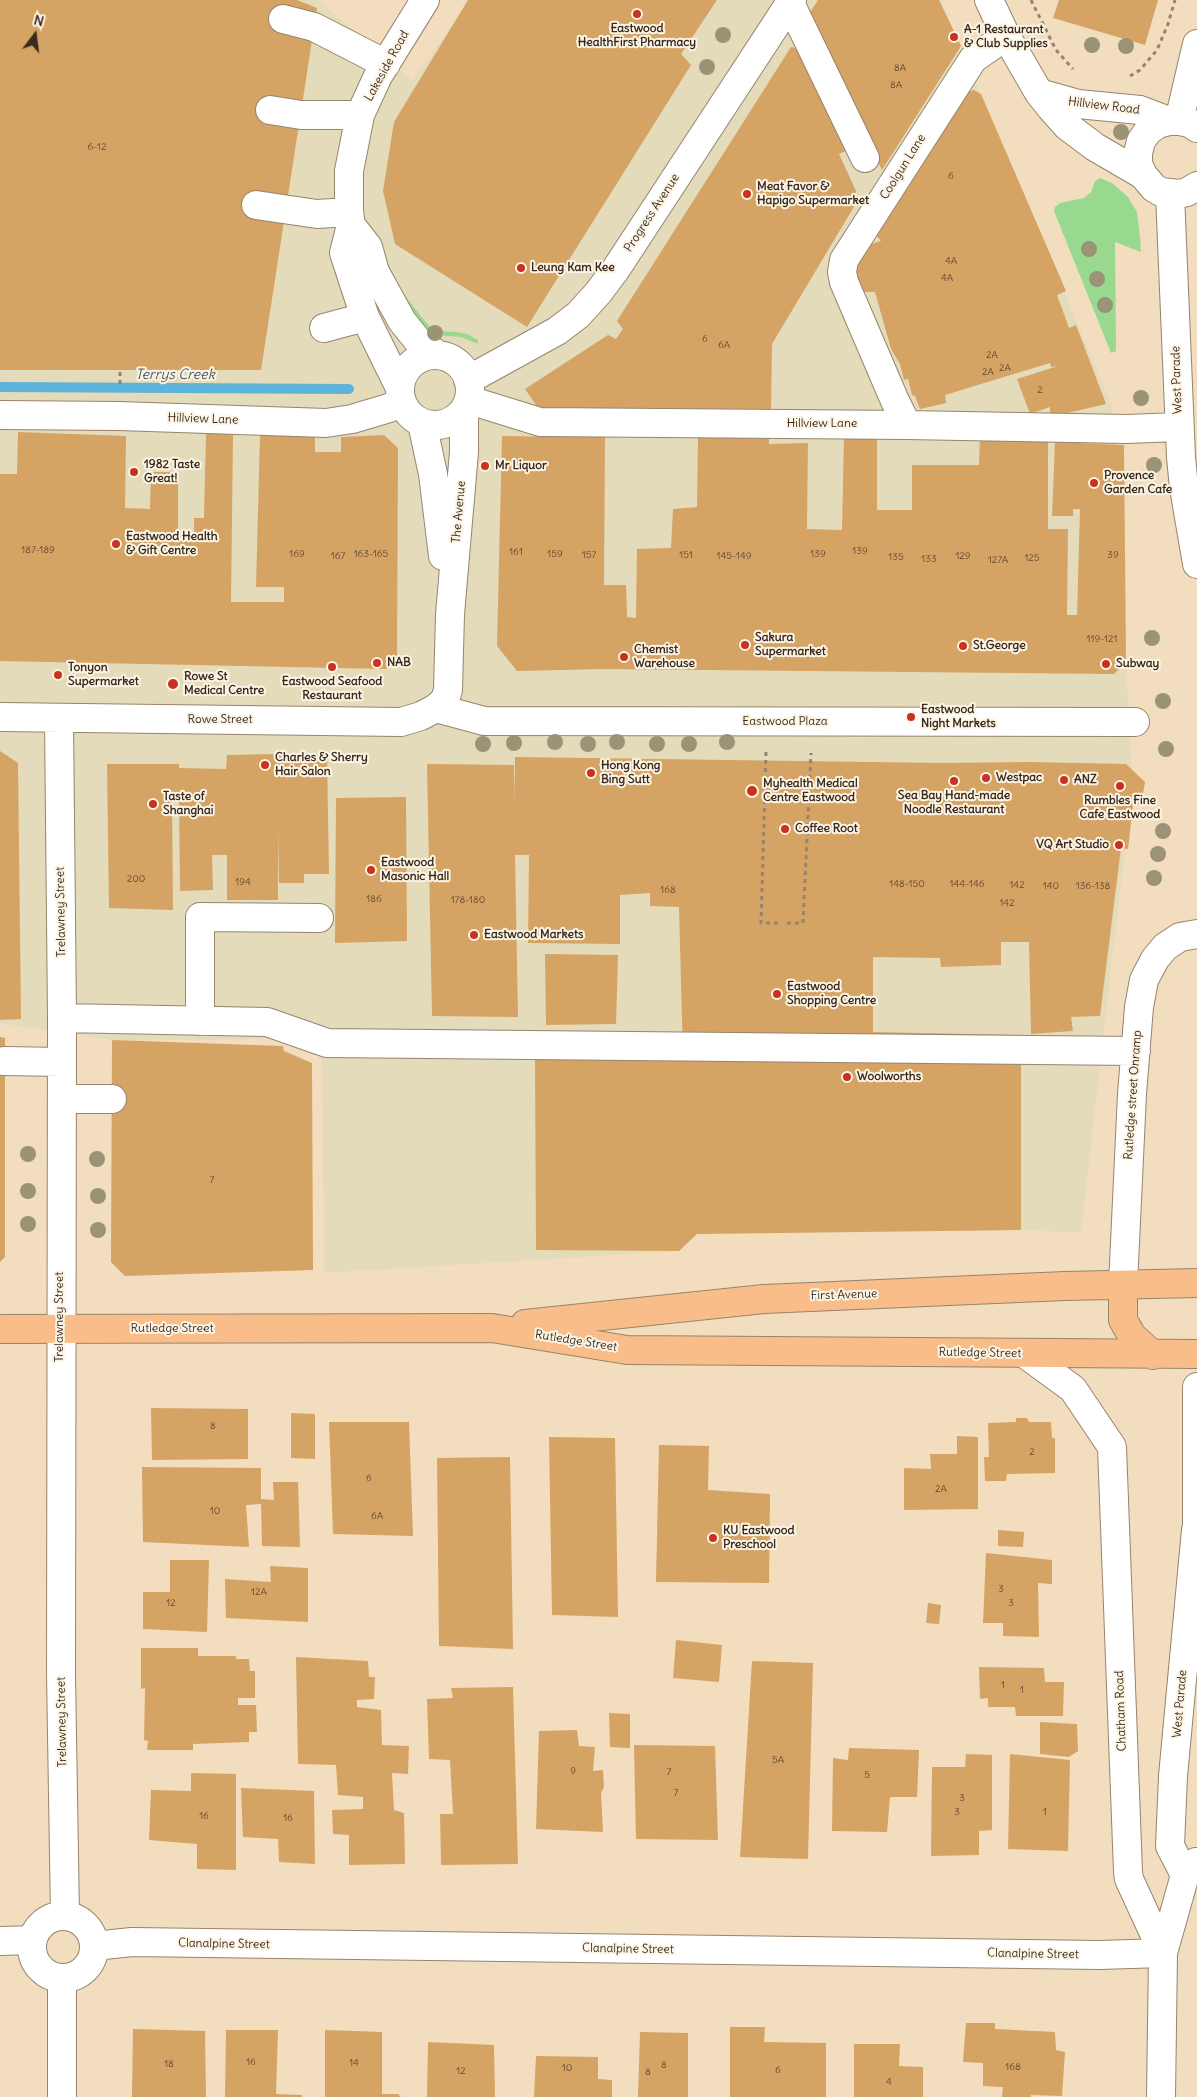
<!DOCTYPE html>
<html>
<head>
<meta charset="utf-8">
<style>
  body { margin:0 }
  #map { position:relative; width:1197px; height:2097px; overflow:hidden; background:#f2ddbf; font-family:Delius,sans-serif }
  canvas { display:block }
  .north { position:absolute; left:10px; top:10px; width:50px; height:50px; -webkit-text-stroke:4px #fcf5e5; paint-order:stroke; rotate:15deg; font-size:14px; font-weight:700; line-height:20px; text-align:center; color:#3b2a1e }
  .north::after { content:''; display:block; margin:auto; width:18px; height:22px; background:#3b2a1e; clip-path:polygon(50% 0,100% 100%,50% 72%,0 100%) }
</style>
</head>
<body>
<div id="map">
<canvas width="1197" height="2097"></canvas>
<div class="north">N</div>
</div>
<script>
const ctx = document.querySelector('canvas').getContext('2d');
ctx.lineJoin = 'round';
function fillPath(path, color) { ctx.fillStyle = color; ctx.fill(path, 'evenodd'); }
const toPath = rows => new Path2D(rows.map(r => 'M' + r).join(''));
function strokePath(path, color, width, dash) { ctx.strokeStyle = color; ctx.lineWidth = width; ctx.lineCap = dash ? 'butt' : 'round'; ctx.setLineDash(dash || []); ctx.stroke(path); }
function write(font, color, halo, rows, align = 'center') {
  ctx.font = font + ' Delius,sans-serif'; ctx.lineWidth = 4; ctx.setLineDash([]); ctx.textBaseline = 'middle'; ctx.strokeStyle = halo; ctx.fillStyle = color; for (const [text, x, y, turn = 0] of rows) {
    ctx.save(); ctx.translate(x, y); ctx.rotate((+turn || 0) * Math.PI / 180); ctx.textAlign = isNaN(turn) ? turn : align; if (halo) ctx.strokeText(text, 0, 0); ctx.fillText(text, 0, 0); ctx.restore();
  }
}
const built = toPath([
  [0,0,318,0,412,81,470,0,941,0,1111,404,1122,502,1126,662,1132,786,1081,1233,1021,1230,697,1234,679,1251,324,1273,322,1039,112,1040,0,1023]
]);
const green = toPath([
  [1100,178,1112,183,1128,197,1137,212,1140,238,1141,252,1115,242,1116,351,1111,353,1054,211,1055,207,1060,203,1084,198,1091,192,1095,181],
  [385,258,402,292,428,325,438,331,457,332,467,334,478,340,478,344,461,337,435,335,422,327,407,308,383,259]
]);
const stream = toPath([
  [0,387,349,389]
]);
const building = toPath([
  [0,0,297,0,317,8,261,370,0,370],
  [468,0,717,0,681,54,691,65,527,327,395,244,383,191,394,122],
  [818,0,939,0,961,46,882,170,807,17],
  [1059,0,1158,0,1145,45,1053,18],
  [791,47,809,50,857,146,839,154,856,191,855,205,772,344,771,409,538,408,525,389,608,335,616,339,623,329,617,321],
  [974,90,981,94,1066,291,1057,295,1069,328,1076,325,1106,404,1063,414,1050,414,1050,407,1030,414,1017,379,1058,366,1051,367,1050,363,945,395,946,403,920,409,915,396,912,395,908,379,904,380,900,364,891,349,875,292,864,292,853,271,868,245,881,241,875,234,962,93],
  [18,432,126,436,125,508,150,509,151,472,178,472,178,535,194,535,194,518,204,518,206,434,233,434,231,602,284,602,284,587,256,587,260,435,315,435,315,452,341,452,341,437,384,435,398,448,397,657,386,669,0,661,0,474,17,474],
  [570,434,605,436,604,585,626,585,627,617,636,618,637,549,671,548,673,509,697,507,698,437,769,439,769,444,808,443,807,529,842,530,844,438,877,439,877,510,912,510,912,465,979,465,980,437,1013,438,1013,441,1048,441,1048,529,1068,529,1067,615,1077,615,1080,509,1073,509,1073,516,1052,516,1055,442,1124,445,1126,662,1114,674,604,669,517,671,497,646,502,436,570,437],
  [0,751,18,763,21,1019,0,1020],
  [278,754,327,755,329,874,304,874,304,883,279,883,278,828,278,900,227,900,227,855,212,855,213,890,180,891,179,799,172,799,173,910,109,908,107,764,179,764,179,768,226,769,227,755],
  [515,757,941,763,1029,762,1126,764,1145,782,1141,805,1133,805,1128,849,1121,848,1100,1016,1071,1017,1073,1031,1031,1034,1029,942,1001,942,1001,965,941,967,940,958,873,957,873,1032,1021,1035,1021,1230,697,1234,679,1251,536,1250,535,1054,683,1056,679,907,650,906,650,893,620,895,620,944,528,943,529,855,515,855,518,1017,432,1016,427,764,514,765,515,803],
  [406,797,407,941,335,943,336,798],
  [545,954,618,955,616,1024,546,1025],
  [0,1037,5,1038,5,1257,0,1262],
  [112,1040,283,1046,284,1051,312,1063,313,1270,125,1276,111,1262],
  [151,1408,248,1409,248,1459,152,1460],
  [291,1413,315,1414,315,1459,291,1458],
  [1016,1418,1027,1418,1029,1422,1051,1422,1052,1438,1055,1438,1055,1473,1007,1474,1006,1481,985,1481,984,1457,989,1457,988,1423,1016,1422],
  [329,1422,409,1422,413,1536,333,1534],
  [957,1436,978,1437,978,1509,904,1510,904,1468,931,1469,930,1454,957,1454],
  [549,1437,615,1438,618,1617,552,1615],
  [659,1445,709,1446,708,1490,770,1494,769,1583,656,1582],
  [510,1457,513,1649,439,1646,437,1458],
  [142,1467,261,1468,261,1499,274,1500,273,1482,298,1482,300,1547,262,1546,261,1504,246,1505,249,1547,143,1542],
  [998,1530,1024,1532,1023,1547,998,1546],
  [986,1553,1052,1560,1052,1584,1038,1583,1039,1637,1003,1636,1003,1623,983,1623],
  [170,1560,209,1560,207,1632,143,1629,143,1592,170,1592],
  [270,1566,308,1568,308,1622,226,1618,225,1579,271,1582],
  [928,1603,941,1605,939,1624,926,1623],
  [676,1640,722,1645,719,1682,673,1678],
  [141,1648,198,1648,198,1656,236,1656,236,1659,249,1659,250,1671,255,1671,255,1698,238,1698,238,1705,256,1705,257,1732,249,1732,249,1742,193,1744,193,1750,147,1750,148,1741,144,1740,145,1688,141,1689],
  [296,1657,368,1661,369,1677,375,1677,374,1699,357,1700,357,1707,381,1710,382,1745,409,1746,408,1774,392,1773,394,1810,404,1813,405,1864,349,1865,349,1835,333,1834,332,1810,363,1809,363,1797,338,1795,336,1765,298,1764],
  [752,1661,813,1663,808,1859,740,1857],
  [979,1667,1044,1668,1045,1682,1064,1682,1063,1716,1016,1716,1015,1707,988,1707,988,1698,980,1699],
  [513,1687,518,1864,441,1865,440,1814,453,1814,450,1760,429,1759,427,1699,453,1698,451,1688],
  [609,1713,630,1714,630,1748,610,1747],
  [1040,1722,1077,1724,1078,1751,1069,1757,1040,1754],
  [577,1730,579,1746,595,1747,593,1771,603,1770,604,1787,601,1793,603,1832,536,1829,539,1731],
  [634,1745,715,1746,718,1840,636,1839],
  [849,1748,919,1750,917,1797,890,1797,887,1832,832,1831,833,1758,848,1760],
  [966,1754,992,1755,992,1830,979,1831,979,1855,931,1856,932,1767,965,1767],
  [1010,1754,1070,1760,1068,1851,1008,1849],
  [191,1773,236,1774,236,1870,197,1869,197,1844,149,1840,151,1790,191,1791],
  [241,1788,314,1791,315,1864,279,1862,278,1839,243,1837],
  [966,2023,995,2023,995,2029,1055,2032,1056,2050,1065,2052,1062,2096,1031,2095,1031,2097,1002,2097,1003,2087,983,2086,983,2063,963,2062],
  [730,2027,765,2027,764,2042,826,2043,826,2097,730,2097],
  [133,2029,205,2031,206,2097,132,2097],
  [226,2030,278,2030,276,2094,302,2095,302,2097,225,2097],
  [325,2030,382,2032,382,2094,398,2094,401,2097,325,2097],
  [640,2032,688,2033,688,2097,638,2097],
  [428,2042,494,2045,495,2097,427,2097],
  [854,2044,900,2044,899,2066,923,2067,923,2097,854,2097],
  [536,2056,598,2057,598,2079,612,2080,612,2097,534,2097]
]);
const path = toPath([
  [1031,0,1056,50,1073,69],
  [1130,76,1140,70,1157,50,1168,24,1175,0],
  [120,384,120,370],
  [766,752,761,923,780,923],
  [787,923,803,923,811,753]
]);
const minor = toPath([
  [425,0,378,76,360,115,349,171,349,212,351,225,368,247,375,272,402,321,418,341,438,355],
  [989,0,1006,36,1039,93,1051,108,1067,126,1095,147,1143,175],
  [790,3,865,158],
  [283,19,314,27,386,64],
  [1039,93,1078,104,1140,110,1169,121],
  [270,110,301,115,360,115],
  [1179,121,1197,44],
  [1197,128,1190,123,1179,121,1169,121,1158,124,1148,131,1141,141,1138,153,1138,164,1143,175,1154,188,1161,192,1179,194,1187,192,1197,186],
  [1170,194,1181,457,1184,488,1197,564],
  [256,205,317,214,349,212],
  [351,225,344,253,365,317,399,386],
  [324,328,365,317],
  '400 390a35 35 0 1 1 70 0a35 35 0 1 1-70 0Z',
  [468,380,557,331,578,315,598,293,616,269,792,0],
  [469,400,540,422,907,425,1127,429,1178,427],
  [0,415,119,416,326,423,352,419,389,408,402,402],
  [422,423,433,474,443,556],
  [907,425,895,401,844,282,842,272,844,260,973,59,1006,36],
  [436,708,484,721,1135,722],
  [0,717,401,722,421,716,436,708,445,700,448,690,450,614,464,452,464,410],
  [59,719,62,1018,61,1674,65,1916],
  [62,1018,267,1022,327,1043,1136,1051],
  [200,1021,200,917,319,918],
  [4,1061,62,1062],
  [62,1099,112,1099],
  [1123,1285,1132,1094,1139,1007,1144,980,1155,959,1165,947,1180,937,1197,934],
  [1025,1354,1073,1389,1112,1447,1128,1872,1129,1879,1163,1953,1161,2097],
  [1197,1387,1197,1540],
  [1185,1875,1170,1846,1173,1776,1196,1530],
  '32 1947a31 31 0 1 1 62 0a31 31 0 1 1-62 0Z',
  [0,1941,32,1940],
  [94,1946,132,1942,1099,1955,1163,1953],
  [1163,1953,1185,1875,1196,1862],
  [62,2097,62,1979]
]);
const major = toPath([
  [1123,1285,1123,1320,1132,1336,1153,1355],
  [525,1324,764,1299,1065,1286,1197,1283],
  [0,1329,492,1328,627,1350,1197,1354]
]);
const trees = [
  [723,35],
  [1092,45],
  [1126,46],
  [707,67],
  [1121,132],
  [1089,249],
  [1097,279],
  [1105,305],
  [435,333],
  [1141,398],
  [1154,465],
  [1152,638],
  [1163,701],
  [555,742],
  [617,742],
  [727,742],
  [514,743],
  [483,744],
  [588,744],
  [657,744],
  [689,744],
  [1166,749],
  [1163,831],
  [1158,854],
  [1154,878],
  [28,1154],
  [97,1159],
  [28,1191],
  [98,1196],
  [28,1224],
  [98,1230]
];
const markers = [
  [637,14,5,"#c8321e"],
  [954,37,5,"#c8321e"],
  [747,194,5,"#c8321e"],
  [521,268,5,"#c8321e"],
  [485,466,5,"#c8321e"],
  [134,472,5,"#c8321e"],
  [1094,483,5,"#c8321e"],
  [116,544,5,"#c8321e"],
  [745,645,5,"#c8321e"],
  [963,646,5,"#c8321e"],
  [624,657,5,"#c8321e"],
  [377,663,5,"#c8321e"],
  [1106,664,5,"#c8321e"],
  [332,667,5,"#c8321e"],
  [58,675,5,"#c8321e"],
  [173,684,6,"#c8321e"],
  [911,717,5,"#c8321e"],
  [265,765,5,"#c8321e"],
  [591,773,5,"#c8321e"],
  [986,778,5,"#c8321e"],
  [1064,780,5,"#c8321e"],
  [954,781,5,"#c8321e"],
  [1120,786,5,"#c8321e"],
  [752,791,6,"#c8321e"],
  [153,804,5,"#c8321e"],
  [785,829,5,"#c8321e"],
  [1119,845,5,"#c8321e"],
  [371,870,5,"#c8321e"],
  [474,935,5,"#c8321e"],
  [777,994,5,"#c8321e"],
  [847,1077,5,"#c8321e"],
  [713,1538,5,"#c8321e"]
];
const numberNames = [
  ["8A",900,68],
  ["8A",896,85],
  ["6-12",97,147],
  ["6",951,176],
  ["4A",951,261],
  ["4A",947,278],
  ["6",705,339],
  ["6A",724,345],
  ["2A",992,355],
  ["2A",1005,368],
  ["2A",988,372],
  ["2",1040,390],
  ["187-189",38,550],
  ["139",860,551],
  ["161",516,552],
  ["169",297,554],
  ["163-165",371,554],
  ["159",555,554],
  ["139",818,554],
  ["157",589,555],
  ["151",686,555],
  ["39",1113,555],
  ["167",338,556],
  ["145-149",734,556],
  ["129",963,556],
  ["135",896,557],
  ["125",1032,558],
  ["133",929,559],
  ["127A",998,560],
  ["119-121",1102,639],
  ["200",136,879],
  ["194",243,882],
  ["148-150",907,884],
  ["144-146",967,884],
  ["142",1017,885],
  ["140",1051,886],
  ["136-138",1093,886],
  ["168",668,890],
  ["186",374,899],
  ["178-180",468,900],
  ["142",1007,903],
  ["7",212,1180],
  ["8",213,1426],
  ["2",1032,1452],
  ["6",369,1478],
  ["2A",941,1489],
  ["10",215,1511],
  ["6A",377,1516],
  ["3",1001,1589],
  ["12A",259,1592],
  ["12",171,1603],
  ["3",1011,1603],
  ["1",1003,1685],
  ["1",1022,1690],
  ["5A",778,1760],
  ["9",573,1771],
  ["7",669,1772],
  ["5",867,1775],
  ["7",676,1793],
  ["3",962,1798],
  ["3",957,1812],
  ["1",1045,1812],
  ["16",204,1816],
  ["16",288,1818],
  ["16",251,2062],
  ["14",354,2063],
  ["18",169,2064],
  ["8",664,2065],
  ["168",1013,2067],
  ["10",567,2068],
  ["6",778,2070],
  ["12",461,2071],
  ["8",648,2072],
  ["4",889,2082]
];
const poiNames = [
  ["Eastwood",637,29,"center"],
  ["HealthFirst Pharmacy",637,43,"center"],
  ["A-1 Restaurant",964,30],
  ["& Club Supplies",964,44],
  ["Meat Favor &",757,187],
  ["Hapigo Supermarket",757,201],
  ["Leung Kam Kee",531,268],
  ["1982 Taste",144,465],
  ["Great!",144,479],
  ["Mr Liquor",495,466],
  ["Provence",1104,476],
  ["Garden Cafe",1104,490],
  ["Eastwood Health",126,537],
  ["& Gift Centre",126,551],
  ["Sakura",755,638],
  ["Supermarket",755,652],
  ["St.George",973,646],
  ["Chemist",634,650],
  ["Warehouse",634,664],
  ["NAB",387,663],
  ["Subway",1116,664],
  ["Tonyon",68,668],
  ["Supermarket",68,682],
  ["Rowe St",184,677],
  ["Medical Centre",184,691],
  ["Eastwood Seafood",332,682,"center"],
  ["Restaurant",332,696,"center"],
  ["Eastwood",921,710],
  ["Night Markets",921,724],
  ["Charles & Sherry",275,758],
  ["Hair Salon",275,772],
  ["Hong Kong",601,766],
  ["Bing Sutt",601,780],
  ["Westpac",996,778],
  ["ANZ",1074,780],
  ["Myhealth Medical",763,784],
  ["Centre Eastwood",763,798],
  ["Sea Bay Hand-made",954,796,"center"],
  ["Noodle Restaurant",954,810,"center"],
  ["Taste of",163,797],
  ["Shanghai",163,811],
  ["Rumbles Fine",1120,801,"center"],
  ["Cafe Eastwood",1120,815,"center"],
  ["Coffee Root",795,829],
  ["VQ Art Studio",1109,845,"right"],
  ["Eastwood",381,863],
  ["Masonic Hall",381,877],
  ["Eastwood Markets",484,935],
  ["Eastwood",787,987],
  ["Shopping Centre",787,1001],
  ["Woolworths",857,1077],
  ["KU Eastwood",723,1531],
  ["Preschool",723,1545]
];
const streetNames = [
  ["Lakeside Road",387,66,-61],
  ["Hillview Road",1104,106,7],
  ["Coolgun Lane",903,167,-58],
  ["Progress Avenue",652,213,-57],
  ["West Parade",1177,380,-92],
  ["Hillview Lane",203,419,2],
  ["Hillview Lane",822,424],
  ["The Avenue",459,512,-85],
  ["Rowe Street",220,720],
  ["Eastwood Plaza",785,722],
  ["Trelawney Street",61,912,-91],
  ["Rutledge street Onramp",1133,1095,-86],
  ["First Avenue",844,1295,-2],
  ["Trelawney Street",60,1317,-90],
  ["Rutledge Street",172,1329],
  ["Rutledge Street",576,1341,9],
  ["Rutledge Street",980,1353,1],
  ["West Parade",1180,1704,-85],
  ["Chatham Road",1121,1711,-92],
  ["Trelawney Street",62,1722,-91],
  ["Clanalpine Street",224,1944,1],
  ["Clanalpine Street",628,1949,1],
  ["Clanalpine Street",1033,1954,1]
];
const waterNames = [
  ["Terrys Creek",175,375]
];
fillPath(built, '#e4dbba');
fillPath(green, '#98d98f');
strokePath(stream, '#5db3d9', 10);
fillPath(building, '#d5a364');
strokePath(minor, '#96846e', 30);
strokePath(major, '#96846e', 30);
strokePath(path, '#96846e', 3, [4, 4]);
strokePath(minor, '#fff', 28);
strokePath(major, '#f8bd89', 28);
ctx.fillStyle = '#9a9376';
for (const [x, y] of trees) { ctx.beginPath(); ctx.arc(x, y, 8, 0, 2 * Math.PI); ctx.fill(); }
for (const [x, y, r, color] of markers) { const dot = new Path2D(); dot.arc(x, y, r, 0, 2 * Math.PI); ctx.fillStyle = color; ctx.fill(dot); strokePath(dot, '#fcf5e5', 2); }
write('10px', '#624830', null, numberNames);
write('bold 12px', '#3b2a1e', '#fcf5e5', poiNames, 'left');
write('12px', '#3b2a1e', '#fcf5e5', streetNames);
write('italic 14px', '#475a5f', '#fcf5e5', waterNames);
</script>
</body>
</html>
